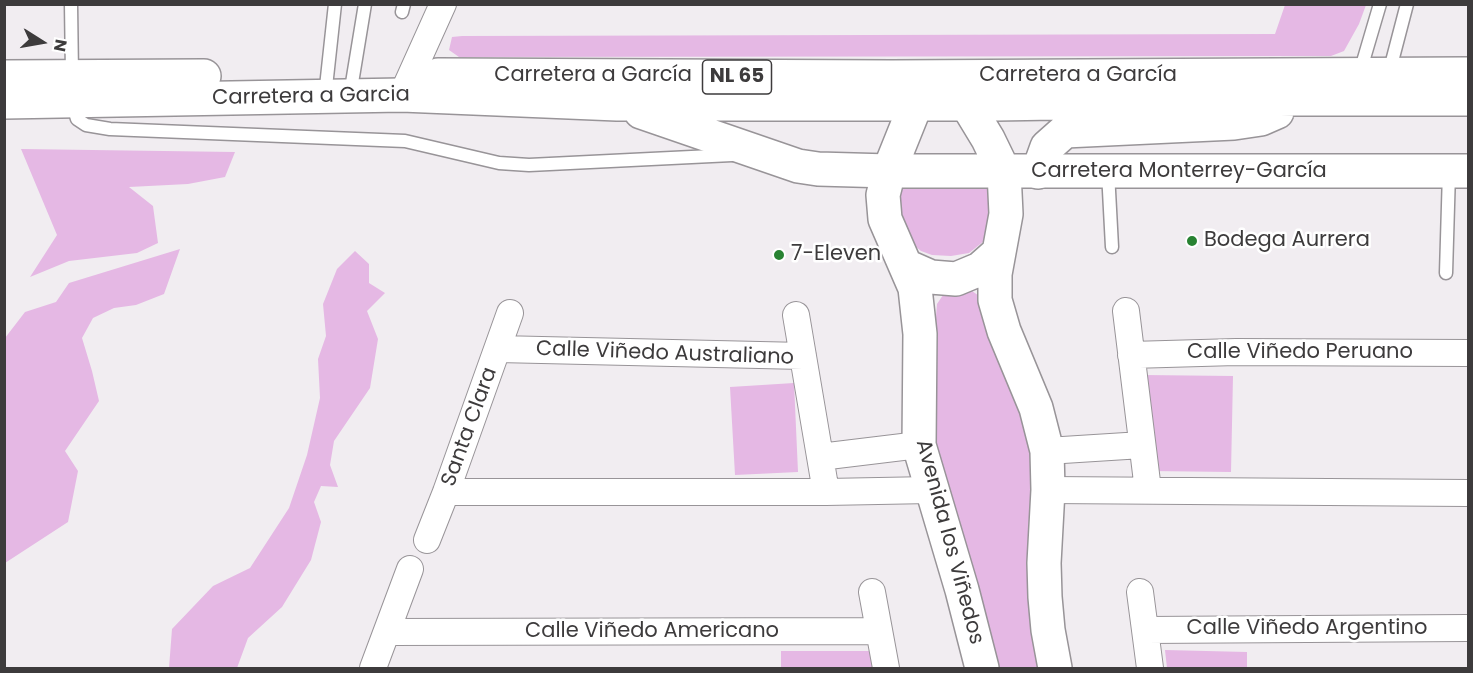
<!DOCTYPE html>
<html>
<head>
<meta charset="utf-8">
<style>
  body { margin:0 }
  #map { position:relative; width:1473px; height:673px; overflow:hidden; background:#f1edf1; font-family:Poppins,sans-serif }
  canvas { display:block }
  .frame { position:absolute; inset:0; border:6px solid #3d3b3c; pointer-events:none }
  .north { position:absolute; left:12px; top:12px; width:60px; height:60px; -webkit-text-stroke:4px #fff; paint-order:stroke; rotate:101deg; font-size:16px; font-weight:700; line-height:24px; text-align:center; color:#3d3b3c }
  .north::after { content:''; display:block; margin:auto; width:21px; height:27px; background:#3d3b3c; clip-path:polygon(50% 0,100% 100%,50% 72%,0 100%) }
</style>
</head>
<body>
<div id="map">
<canvas width="1473" height="673"></canvas>
<div class="frame"></div>
<div class="north">N</div>
</div>
<script>
const ctx = document.querySelector('canvas').getContext('2d');
ctx.lineJoin = 'round';
function fillPath(path, color) { ctx.fillStyle = color; ctx.fill(path, 'evenodd'); }
const toPath = rows => new Path2D(rows.map(r => 'M' + r).join(''));
function strokePath(path, color, width, dash) { ctx.strokeStyle = color; ctx.lineWidth = width; ctx.lineCap = dash ? 'butt' : 'round'; ctx.setLineDash(dash || []); ctx.stroke(path); }
function write(font, color, halo, rows, align = 'center') {
  ctx.font = font + ' Poppins,sans-serif'; ctx.lineWidth = 5; ctx.setLineDash([]); ctx.textBaseline = 'middle'; ctx.strokeStyle = halo; ctx.fillStyle = color; for (const [text, x, y, turn = 0] of rows) {
    ctx.save(); ctx.translate(x, y); ctx.rotate((+turn || 0) * Math.PI / 180); ctx.textAlign = isNaN(turn) ? turn : align; if (halo) ctx.strokeText(text, 0, 0); ctx.fillText(text, 0, 0); ctx.restore();
  }
}
const green = toPath([
  [1285,5,1366,5,1359,24,1344,51,1331,56,459,57,449,50,452,37,462,36,1275,34],
  [21,149,235,152,225,177,188,184,129,187,153,206,158,243,137,253,69,261,30,277,57,235],
  [998,186,989,237,969,253,951,256,932,255,921,251,904,237,897,187],
  [180,249,164,294,136,305,114,308,93,318,82,338,92,371,99,401,65,451,78,471,68,522,5,563,5,338,25,312,56,302,69,283],
  [355,251,369,264,369,283,385,293,367,311,378,339,370,388,334,441,330,465,338,487,321,486,314,502,321,522,311,560,282,607,248,638,237,668,169,668,172,629,213,586,250,568,289,508,307,455,320,398,318,359,326,336,323,304,337,269],
  [959,289,972,291,982,298,1040,469,1042,668,993,668,934,454,932,366,937,304,945,292],
  [1144,375,1233,376,1231,472,1150,471],
  [794,383,798,472,735,475,730,387],
  [1165,650,1247,652,1247,668,1167,668],
  [781,651,876,651,878,668,781,668]
]);
const lane = toPath([
  [71,4,72,75],
  [402,12,404,4],
  [1360,72,1380,4],
  [1389,73,1407,4],
  [350,95,365,4],
  [325,96,335,4],
  [72,102,77,119,86,125,110,129,405,141,499,163,529,165,732,155],
  [1108,172,1112,247],
  [1446,273,1449,172]
]);
const street = toPath([
  [402,95,443,4],
  [1126,311,1148,490],
  [796,315,826,492],
  [498,349,803,356],
  [1131,355,1236,352,1468,353],
  [1047,451,1142,445],
  [820,457,919,445],
  [1048,490,1468,493],
  [446,492,826,492,931,490],
  [427,540,446,492,510,313],
  [872,592,886,668],
  [1140,592,1150,668],
  [1146,630,1468,628],
  [387,632,879,631],
  [373,668,410,569]
]);
const secondary = toPath([
  [926,79,889,171,883,195,885,219,915,288,920,334,919,445,962,590,982,668],
  [954,83,988,139,1004,172,1006,214,995,274,995,300,1004,331,1036,408,1047,451,1048,490,1044,563,1045,597,1048,630,1055,668],
  [889,171,1468,171],
  [906,266,931,277,956,279,980,269,998,253]
]);
const primary = toPath([
  [438,75,892,77,1468,74],
  [4,77,204,76],
  [4,102,402,95,617,104,996,104,1295,99,1468,99],
  [641,112,798,166,818,169,889,171],
  [1038,172,1047,147,1065,131,1234,123,1261,119,1277,112]
]);
const markers = [
  [1192,241,6,"#288232"],
  [779,255,6,"#288232"]
];
const shields = [
  [737,77,69]
];
const shieldNames = [
  ["NL 65",737,77]
];
const streetNames = [
  ["Carretera a García",593,76],
  ["Carretera a García",1078,76],
  ["Carretera a Garcia",311,97,-1],
  ["Carretera Monterrey-García",1179,172],
  ["Calle Viñedo Peruano",1300,353],
  ["Calle Viñedo Australiano",665,354,2],
  ["Santa Clara",470,427,-70],
  ["Avenida los Viñedos",949,542,75],
  ["Calle Viñedo Argentino",1307,629],
  ["Calle Viñedo Americano",652,632]
];
const poiNames = [
  ["Bodega Aurrera",1204,241],
  ["7-Eleven",791,255]
];
fillPath(green, '#e5b8e4');
strokePath(lane, '#989498', 15);
strokePath(street, '#989498', 28);
strokePath(secondary, '#989498', 36);
strokePath(primary, '#989498', 36);
strokePath(lane, '#fff', 12);
strokePath(street, '#fff', 26);
strokePath(secondary, '#fff', 33);
strokePath(primary, '#fff', 33);
for (const [x, y, r, color] of markers) { const dot = new Path2D(); dot.arc(x, y, r, 0, 2 * Math.PI); ctx.fillStyle = color; ctx.fill(dot); strokePath(dot, '#fff', 2); }
for (const [x, y, w] of shields) { const box = new Path2D(); box.roundRect(x - w / 2, y - 17, w, 34, 4.5); ctx.fillStyle = '#fff'; ctx.fill(box); strokePath(box, '#3d3b3c', 1.5); }
write('bold 20px', '#3d3b3c', null, shieldNames);
write('21px', '#3d3b3c', '#fff', streetNames);
write('21px', '#3d3b3c', '#fff', poiNames, 'left');
</script>
</body>
</html>
